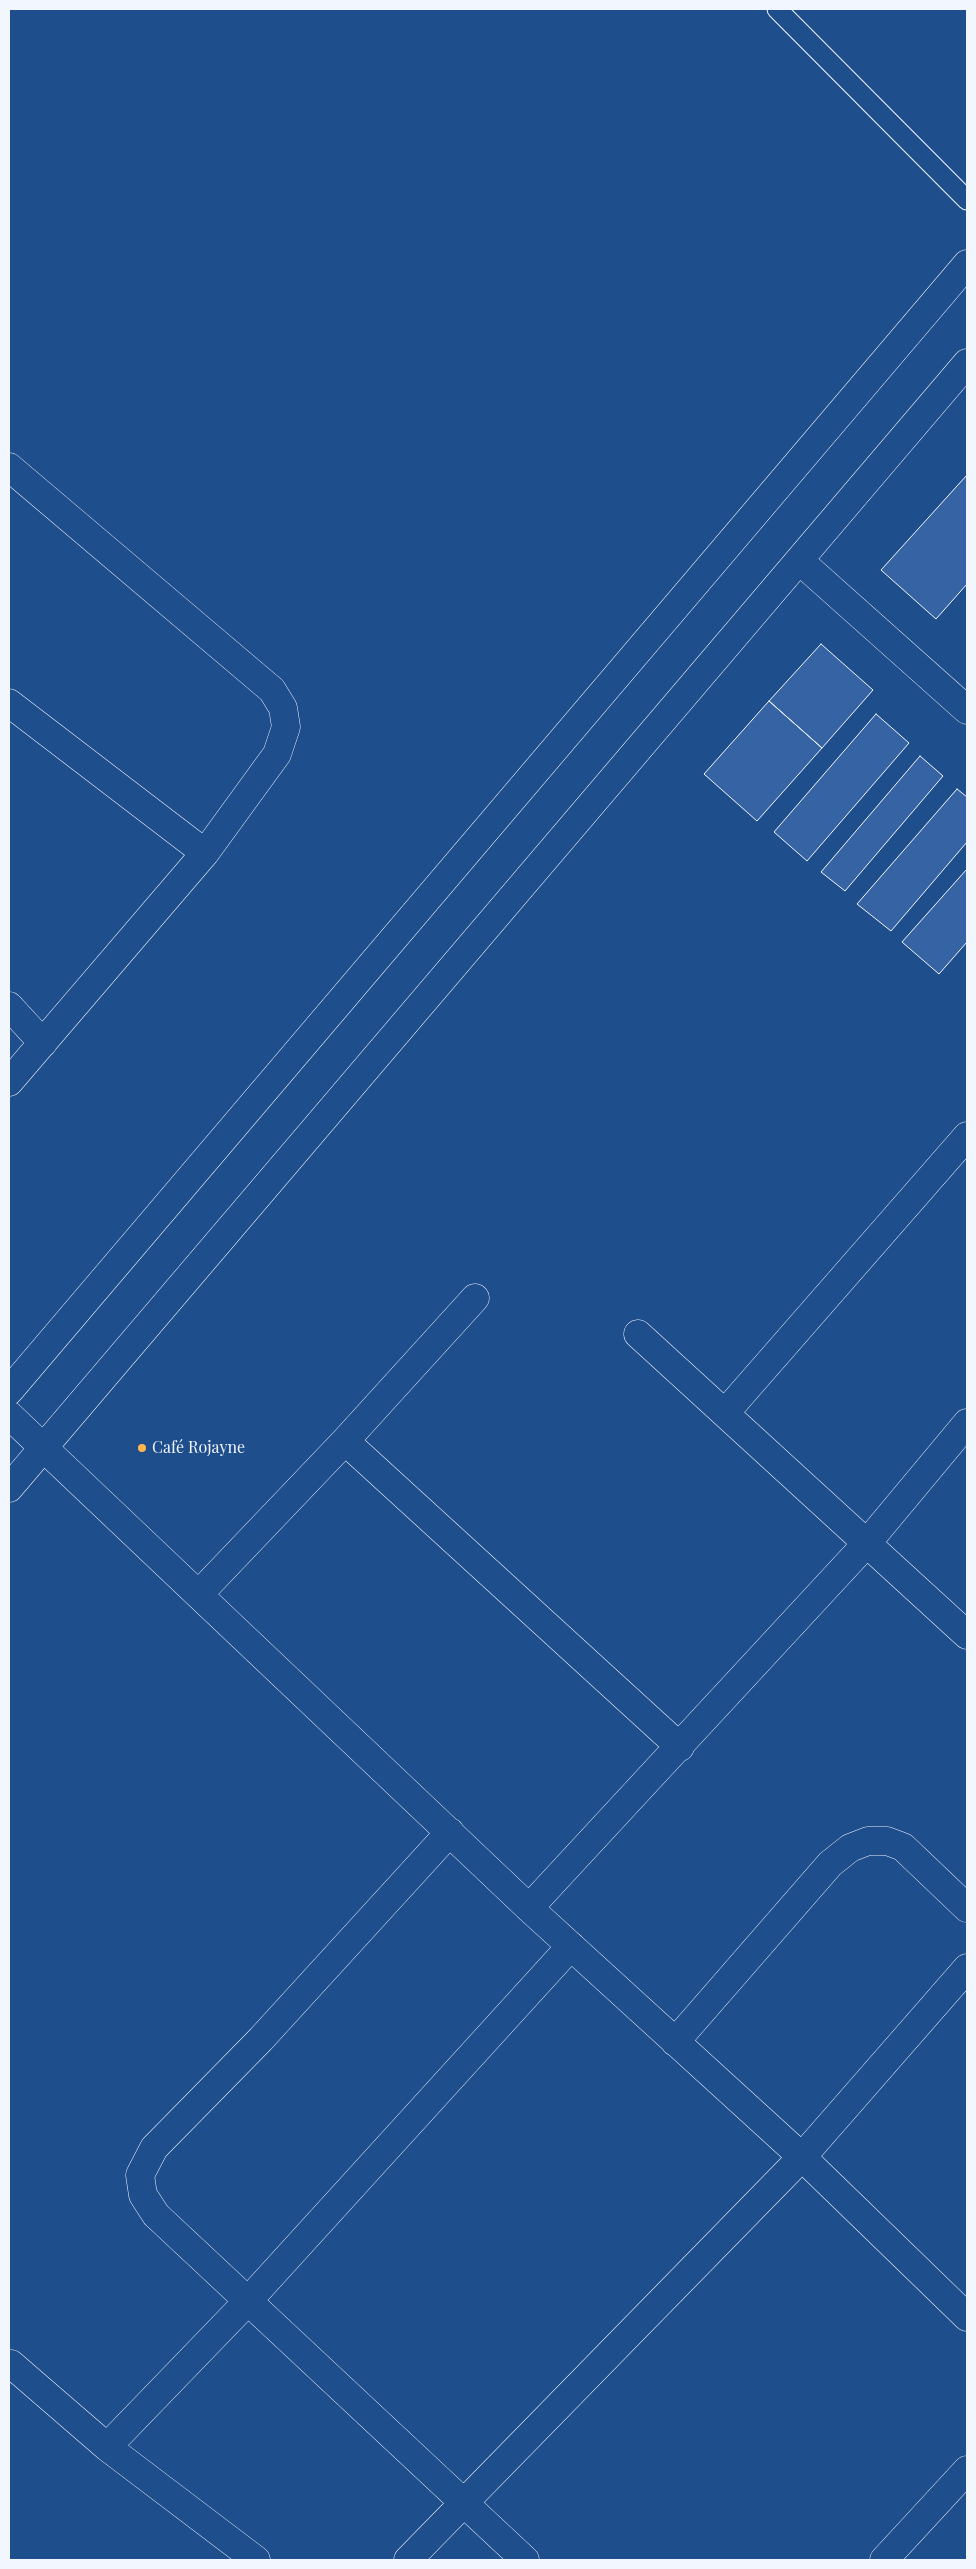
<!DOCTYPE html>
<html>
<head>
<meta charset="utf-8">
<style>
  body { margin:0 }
  #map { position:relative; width:976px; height:2569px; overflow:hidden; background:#1f4e8c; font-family:"Playfair Display",serif }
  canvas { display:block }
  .frame { position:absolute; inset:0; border:10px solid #f2f6ff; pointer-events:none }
</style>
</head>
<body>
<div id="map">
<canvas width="976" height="2569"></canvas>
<div class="frame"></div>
</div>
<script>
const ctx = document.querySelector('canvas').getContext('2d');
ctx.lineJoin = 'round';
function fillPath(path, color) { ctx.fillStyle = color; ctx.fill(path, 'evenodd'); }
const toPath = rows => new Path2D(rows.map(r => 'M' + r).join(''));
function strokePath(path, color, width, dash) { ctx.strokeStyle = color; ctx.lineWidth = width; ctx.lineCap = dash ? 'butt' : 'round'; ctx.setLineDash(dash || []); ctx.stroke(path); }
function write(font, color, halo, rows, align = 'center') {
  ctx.font = font + ' "Playfair Display",serif'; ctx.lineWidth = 4; ctx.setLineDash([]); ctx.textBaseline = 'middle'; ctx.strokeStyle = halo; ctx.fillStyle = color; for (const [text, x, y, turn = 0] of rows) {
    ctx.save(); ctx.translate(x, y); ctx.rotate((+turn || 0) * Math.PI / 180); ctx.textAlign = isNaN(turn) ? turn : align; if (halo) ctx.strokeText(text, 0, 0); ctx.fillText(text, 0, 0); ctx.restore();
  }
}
const building = toPath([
  [967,475,967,584,936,619,881,570,967,475],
  [821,644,873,690,822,748,769,701,821,644],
  [769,701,822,748,757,821,704,774,769,701],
  [876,714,909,743,807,861,774,832,876,714],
  [920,756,943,776,845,891,821,872,920,756],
  [957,789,967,797,967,842,891,931,857,904,957,789],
  [967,869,967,942,939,974,902,942,967,869]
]);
const lane = toPath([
  [777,9,967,200]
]);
const street = toPath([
  [9,467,272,690,283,708,286,727,277,754,205,853,9,1082],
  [800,561,967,710],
  [9,703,205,853],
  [9,1006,43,1043],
  [638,1334,967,1635],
  [9,1391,967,264],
  [725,1413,967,1136],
  [9,1415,529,1908,802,2157,967,2317],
  [345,1441,475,1298],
  [9,1488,967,363],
  [199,1594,345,1441,680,1747],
  [450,1832,261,2039,154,2148,140,2175,143,2195,156,2215,525,2560],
  [529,1908,867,1543,967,1423],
  [675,2042,830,1864,850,1848,868,1841,887,1841,903,1847,967,1908],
  [11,2364,107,2447,256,2560],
  [107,2447,247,2302,571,1946],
  [408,2560,802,2157,967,1968],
  [884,2560,967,2470]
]);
const markers = [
  [142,1448,5,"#ffb74d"]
];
const poiNames = [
  ["Café Rojayne",152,1448]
];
fillPath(building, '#3563a3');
strokePath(building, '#f2f6ff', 1);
strokePath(lane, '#f2f6ff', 21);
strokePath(street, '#f2f6ff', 29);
strokePath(lane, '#1f4e8c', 19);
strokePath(street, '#1f4e8c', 28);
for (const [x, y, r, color] of markers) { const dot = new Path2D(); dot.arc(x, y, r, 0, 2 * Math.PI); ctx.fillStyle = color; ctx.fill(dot); strokePath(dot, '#1f4e8c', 2); }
write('16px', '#f2f6ff', '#1f4e8c', poiNames, 'left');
</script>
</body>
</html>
